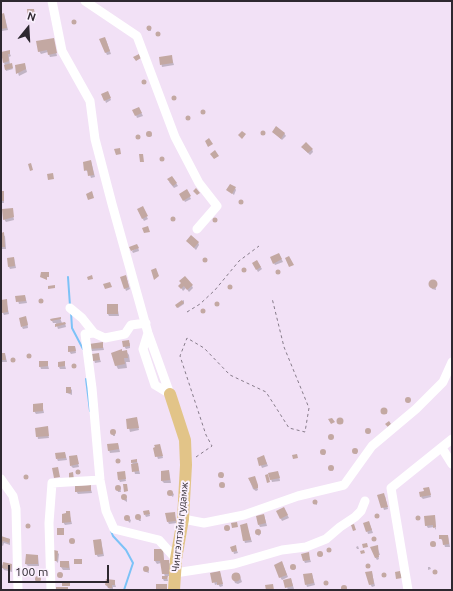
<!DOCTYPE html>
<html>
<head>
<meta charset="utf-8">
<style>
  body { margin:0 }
  #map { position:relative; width:453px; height:591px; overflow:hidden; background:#f2e1f6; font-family:Ubuntu,sans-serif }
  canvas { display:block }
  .frame { position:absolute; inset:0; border:2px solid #2e2830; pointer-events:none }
  .north { position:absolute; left:8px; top:8px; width:40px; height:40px; -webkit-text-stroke:3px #fbf1fe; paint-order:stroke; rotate:18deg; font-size:11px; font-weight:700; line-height:16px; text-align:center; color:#2e2830 }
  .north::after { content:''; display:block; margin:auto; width:14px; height:18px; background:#2e2830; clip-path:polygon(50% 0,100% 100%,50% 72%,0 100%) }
  .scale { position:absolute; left:8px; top:565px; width:101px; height:18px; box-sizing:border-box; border:2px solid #2e2830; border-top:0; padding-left:5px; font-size:12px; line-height:14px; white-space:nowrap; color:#2e2830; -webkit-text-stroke:3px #fbf1fe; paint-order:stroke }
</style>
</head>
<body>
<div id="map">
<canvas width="453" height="591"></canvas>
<div class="frame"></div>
<div class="north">N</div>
<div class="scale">100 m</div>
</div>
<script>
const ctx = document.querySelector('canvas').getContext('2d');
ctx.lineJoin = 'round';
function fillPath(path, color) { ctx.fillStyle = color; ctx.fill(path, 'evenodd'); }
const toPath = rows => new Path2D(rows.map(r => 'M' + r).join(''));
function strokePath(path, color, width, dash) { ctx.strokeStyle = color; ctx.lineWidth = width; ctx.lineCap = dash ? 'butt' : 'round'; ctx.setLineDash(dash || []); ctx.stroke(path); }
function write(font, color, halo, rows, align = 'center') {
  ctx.font = font + ' Ubuntu,sans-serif'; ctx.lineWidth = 4; ctx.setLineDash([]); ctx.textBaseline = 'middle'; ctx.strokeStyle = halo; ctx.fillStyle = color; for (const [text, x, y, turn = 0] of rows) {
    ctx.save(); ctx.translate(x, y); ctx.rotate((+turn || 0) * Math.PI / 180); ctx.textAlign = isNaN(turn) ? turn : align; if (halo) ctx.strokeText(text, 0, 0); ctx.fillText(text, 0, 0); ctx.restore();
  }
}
const shadow = toPath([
  [34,10,36,20,30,20,29,18],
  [4,14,8,30,2,31,1,15],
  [148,27,150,27,151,31,148,31],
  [53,39,57,56,50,57,48,52,41,54,39,51],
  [100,39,106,40,111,54,107,55],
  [9,52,11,56,9,57,10,65,13,69,6,71,4,62],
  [171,56,174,65,162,67,160,58],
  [25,65,27,72,19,76,16,66],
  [109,95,111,100,106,103,105,100],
  [139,108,143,116,137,118,134,110],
  [150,132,152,136,149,137,148,133],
  [273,132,284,133,286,136,282,140],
  [1,145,2,154,1,155],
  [304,149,312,149,313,152,310,155],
  [91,161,95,177,91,178,89,172,85,170],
  [169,182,176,183,178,186,174,188],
  [235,188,236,190,234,195,228,190],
  [187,191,191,199,185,202,181,195],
  [1,192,4,194,4,203,1,203],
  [142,208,148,219,144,221,138,210],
  [12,209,14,220,6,222,4,219],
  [1,234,5,236,6,249,1,249],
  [187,241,198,242,199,245,196,250],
  [138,247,139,251,133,253,132,251],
  [279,254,283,262,275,265,271,258],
  [14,258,16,268,10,269,9,267],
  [257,261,262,269,258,272,253,263],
  [126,276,130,289,126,291,125,288],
  [431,282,435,282,436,290,432,289],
  [180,286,192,286,193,288,189,292,186,288,183,291],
  [25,296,27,303,19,304,17,297],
  [6,300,9,314,4,315,3,313],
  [184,300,184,304,178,308,176,305],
  [117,305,119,316,109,316,108,314],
  [60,318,62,323,65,323,66,327,58,329,56,323,53,323,51,319],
  [27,320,28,328,23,329,22,327],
  [102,343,104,350,92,351,90,349],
  [130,343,130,348,126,349,124,346],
  [75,347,76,353,71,354,69,351],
  [117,351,126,351,129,355,130,362,126,362,127,368,118,369,116,365],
  [1,354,5,354,7,362,1,362],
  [98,354,101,362,95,363,94,360],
  [47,362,49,369,41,369,40,366],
  [64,362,66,369,60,369,59,367],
  [70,388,72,390,72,395,67,393],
  [407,398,410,400,409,403,406,401],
  [42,404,44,413,36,414,34,411],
  [385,409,387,414,384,414,383,410],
  [136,418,139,430,130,432,127,420],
  [341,419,343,423,340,424,338,420],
  [36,428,47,428,49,438,38,439],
  [368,430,370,433,368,434,366,431],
  [112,431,115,431,115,436,113,436],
  [330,436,332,436,333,439,330,439],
  [118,444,120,452,110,453,109,450],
  [160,447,163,458,158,459,154,448],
  [354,450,357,450,357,454,355,454],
  [322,451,325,451,325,455,323,455],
  [65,453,67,460,58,461,57,459],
  [76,456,79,467,73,468,71,466],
  [258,458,265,459,268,466,262,468],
  [137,461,140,474,135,474,132,462],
  [330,467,333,469,333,471,330,469],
  [169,471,171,483,164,483,162,481],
  [124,472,126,481,120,482,119,480],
  [220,474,223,474,223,478,221,478],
  [279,475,280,481,272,482,271,479],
  [249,479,255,479,258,490,256,491,253,489],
  [223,484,225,487,223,488,221,485],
  [90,486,92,493,78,494,76,491],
  [117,487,120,487,121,492,118,492],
  [429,488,431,497,423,499,421,497],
  [170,491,174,494,173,497,169,494],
  [379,495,385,496,388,509,384,510],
  [123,496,127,499,127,502,122,499],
  [315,501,317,502,317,505,315,504],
  [284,508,289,518,282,521,277,511],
  [149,511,150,516,146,517,145,515],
  [69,512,72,524,65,525,63,522],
  [174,513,177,523,169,524,168,522],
  [264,515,267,526,260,527,259,525],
  [137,516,140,516,141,521,139,521],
  [434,516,435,518,436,530,434,527,428,528,426,525],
  [127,517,131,520,130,523,126,519],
  [369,522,373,533,368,534,365,524],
  [246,524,252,542,245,543,244,540],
  [228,526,230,529,228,531,226,528],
  [258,531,261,533,259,536,256,533],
  [448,536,450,547,445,547,443,541,440,538],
  [1,537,10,539,10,545,4,543,3,546,1,545],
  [72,539,75,541,74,544,71,542],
  [101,540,104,556,98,557,96,554],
  [434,542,436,546,434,547,432,543],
  [235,546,238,553,234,554,232,547],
  [358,546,359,549,357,549,356,547],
  [377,546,380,555,378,555,379,559,377,560,375,557],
  [155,550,163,550,164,561,168,561,170,564,170,576,167,576,168,581,164,581,163,579,165,577,161,563,157,564,155,561],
  [57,552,59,554,58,563,55,560],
  [321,552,323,555,321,557,319,553],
  [38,556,39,566,28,566,26,564],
  [309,556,311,562,305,563,304,561],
  [69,562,70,570,63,570,61,567],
  [1,563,3,566,12,565,12,572,4,570,2,567,1,569],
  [283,565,288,577,282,580,280,577],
  [293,565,296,568,294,570,291,567],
  [145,567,148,568,149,573,146,572],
  [428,567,430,567,431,569,428,570],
  [220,572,223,586,220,587,218,584,215,585,212,574],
  [59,573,62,574,62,578,59,577],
  [239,573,242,582,238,584,235,583,232,574],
  [372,573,375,586,372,587,370,584],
  [312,574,315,585,307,587,306,584],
  [37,578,40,578,40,582,39,582],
  [291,579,294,589,288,590,285,580],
  [114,581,116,587,113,587,113,590,108,588,106,585],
  [343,586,346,588,346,590,342,590]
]);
const stream = toPath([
  [68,277,70,306],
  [71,312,72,328,83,349],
  [86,379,90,411],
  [111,531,113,536,126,550,133,563,124,590]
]);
const building = toPath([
  [27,9,34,9,35,18,28,18],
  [4,13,7,28,1,29,1,14],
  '71.5 22a2.5 2.5 0 1 1 5 0a2.5 2.5 0 1 1-5 0Z',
  '146.5 28a2.5 2.5 0 1 1 5 0a2.5 2.5 0 1 1-5 0Z',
  '155.5 34a2.5 2.5 0 1 1 5 0a2.5 2.5 0 1 1-5 0Z',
  [105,37,110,51,105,53,99,39],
  [54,38,57,53,48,55,47,50,38,52,36,41],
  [10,50,10,54,8,54,9,61,3,63,1,52],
  [139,54,141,58,136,61,133,57],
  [172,55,173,63,160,65,159,57],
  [12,63,13,68,5,70,4,65],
  [25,63,26,69,16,74,15,65],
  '141.5 82a2.5 2.5 0 1 1 5 0a2.5 2.5 0 1 1-5 0Z',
  [108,91,111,98,104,101,101,94],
  '171.5 98a2.5 2.5 0 1 1 5 0a2.5 2.5 0 1 1-5 0Z',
  [139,107,142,113,135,116,132,110],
  '200.5 112a2.5 2.5 0 1 1 5 0a2.5 2.5 0 1 1-5 0Z',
  '185.5 118a2.5 2.5 0 1 1 5 0a2.5 2.5 0 1 1-5 0Z',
  [276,126,285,133,281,139,272,132],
  '260.5 133a2.5 2.5 0 1 1 5 0a2.5 2.5 0 1 1-5 0Z',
  [242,131,246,134,242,139,238,135],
  '146 134a3 3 0 1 1 6 0a3 3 0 1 1-6 0Z',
  '135.5 137a2.5 2.5 0 1 1 5 0a2.5 2.5 0 1 1-5 0Z',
  [209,138,213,144,208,147,205,141],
  [306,142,313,149,308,153,301,147],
  [120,148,121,154,116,155,114,149],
  [215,150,219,156,214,159,210,154],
  [139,154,143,154,144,162,140,162],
  '159.5 159a2.5 2.5 0 1 1 5 0a2.5 2.5 0 1 1-5 0Z',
  [91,160,94,175,88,176,87,170,84,171,83,162],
  [31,163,33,170,30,171,28,164],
  [53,173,54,179,48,180,47,174],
  [172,176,177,183,173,186,167,179],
  [230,184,236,187,232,194,226,190],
  [196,188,200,193,197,195,193,191],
  [187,189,191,196,183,201,179,194],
  [1,191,4,191,4,201,1,201],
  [92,191,94,198,88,200,86,194],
  '238.5 202a2.5 2.5 0 1 1 5 0a2.5 2.5 0 1 1-5 0Z',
  [143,206,148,216,142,219,137,209],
  [13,208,14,217,3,220,2,209],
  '170.5 219a2.5 2.5 0 1 1 5 0a2.5 2.5 0 1 1-5 0Z',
  '212.5 220a2.5 2.5 0 1 1 5 0a2.5 2.5 0 1 1-5 0Z',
  [148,226,150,232,144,233,142,228],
  [4,232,5,247,1,247,1,233],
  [191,235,199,242,194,248,186,241],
  [137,244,139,248,131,251,129,247],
  [279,253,282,259,273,264,270,257],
  [289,256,294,265,289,267,285,258],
  [14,257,15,266,8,267,7,258],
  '202.5 260a2.5 2.5 0 1 1 5 0a2.5 2.5 0 1 1-5 0Z',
  [257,260,261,267,256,270,252,263],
  '241.5 270a2.5 2.5 0 1 1 5 0a2.5 2.5 0 1 1-5 0Z',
  [156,268,159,276,154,280,151,270],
  '275.5 272a2.5 2.5 0 1 1 5 0a2.5 2.5 0 1 1-5 0Z',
  [49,272,49,277,47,277,47,280,40,277,41,272],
  [92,275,93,279,88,280,87,277],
  [126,275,129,287,124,289,120,277],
  [185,276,193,285,187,290,184,286,181,289,178,286,181,283,179,281],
  '428.5 284a4.5 4.5 0 1 1 9 0a4.5 4.5 0 1 1-9 0Z',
  [110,282,112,287,105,289,103,284],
  '227.5 287a2.5 2.5 0 1 1 5 0a2.5 2.5 0 1 1-5 0Z',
  [55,285,55,288,48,289,48,286],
  [25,295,26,301,16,302,15,296],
  '38.5 301a2.5 2.5 0 1 1 5 0a2.5 2.5 0 1 1-5 0Z',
  [7,299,8,312,2,313,1,300],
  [182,300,184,303,177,308,175,305],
  '214.5 304a2.5 2.5 0 1 1 5 0a2.5 2.5 0 1 1-5 0Z',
  [107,304,118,304,118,314,107,314],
  '200.5 311a2.5 2.5 0 1 1 5 0a2.5 2.5 0 1 1-5 0Z',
  [26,316,28,325,21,327,19,318],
  [61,317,61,319,51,321,50,319],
  [65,322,66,324,55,327,55,324],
  [129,340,130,346,123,347,122,341],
  [103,342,103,348,89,349,89,344],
  [68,346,75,346,76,351,68,352],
  [122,349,122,351,127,350,128,358,124,358,125,364,115,366,111,353],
  [1,353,5,353,6,360,1,360],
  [99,353,100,360,93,361,92,354],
  '26.5 356a2.5 2.5 0 1 1 5 0a2.5 2.5 0 1 1-5 0Z',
  '10.5 360a2.5 2.5 0 1 1 5 0a2.5 2.5 0 1 1-5 0Z',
  [39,361,48,361,48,366,39,367],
  [65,361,65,366,58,367,58,362],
  '71.5 366a2.5 2.5 0 1 1 5 0a2.5 2.5 0 1 1-5 0Z',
  [66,387,71,387,71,393,66,393],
  '405 400a3 3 0 1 1 6 0a3 3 0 1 1-6 0Z',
  [43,403,43,411,33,412,33,404],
  '380.5 411a3.5 3.5 0 1 1 7 0a3.5 3.5 0 1 1-7 0Z',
  [137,417,139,428,127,429,126,419],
  '336.5 421a3.5 3.5 0 1 1 7 0a3.5 3.5 0 1 1-7 0Z',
  [332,418,335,422,331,424,328,419],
  [389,421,391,424,388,427,385,424],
  [48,426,49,436,36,437,35,428],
  '365 431a3 3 0 1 1 6 0a3 3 0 1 1-6 0Z',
  '110 432a3 3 0 1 1 6 0a3 3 0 1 1-6 0Z',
  '328 437a3 3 0 1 1 6 0a3 3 0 1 1-6 0Z',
  [118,443,119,449,108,451,107,444],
  [160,444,163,456,155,457,153,448,155,447,154,445],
  '352 451a3 3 0 1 1 6 0a3 3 0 1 1-6 0Z',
  '320 452a3 3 0 1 1 6 0a3 3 0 1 1-6 0Z',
  [65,452,66,458,56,459,55,453],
  [297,454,298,458,293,459,292,455],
  [77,455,79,464,70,466,69,456],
  [264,455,267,464,259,466,257,458],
  '115.5 461a2.5 2.5 0 1 1 5 0a2.5 2.5 0 1 1-5 0Z',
  [137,459,137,462,131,463,131,460],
  [138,463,139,471,132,472,131,464],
  '328 468a3 3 0 1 1 6 0a3 3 0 1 1-6 0Z',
  [58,467,60,477,54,478,52,468],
  '75.5 472a2.5 2.5 0 1 1 5 0a2.5 2.5 0 1 1-5 0Z',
  [169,470,170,480,161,481,161,471],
  [125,471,126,479,118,480,117,472],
  [278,471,280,478,270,480,268,473],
  [73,472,74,480,69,480,69,473],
  '218 475a3 3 0 1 1 6 0a3 3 0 1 1-6 0Z',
  [268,474,270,482,267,483,265,475],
  '23.5 477a2.5 2.5 0 1 1 5 0a2.5 2.5 0 1 1-5 0Z',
  [255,476,258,485,258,488,254,489,248,478],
  '219 485a3 3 0 1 1 6 0a3 3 0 1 1-6 0Z',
  [123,484,127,484,128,491,124,492],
  [91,485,91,491,75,492,75,486],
  '115 488a3 3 0 1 1 6 0a3 3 0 1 1-6 0Z',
  [429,487,431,495,420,497,419,492,424,491,423,488],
  '167 493a3 3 0 1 1 6 0a3 3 0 1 1-6 0Z',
  [384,493,388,507,381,508,377,495],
  '121 497a3 3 0 1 1 6 0a3 3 0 1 1-6 0Z',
  '312.5 502a2.5 2.5 0 1 1 5 0a2.5 2.5 0 1 1-5 0Z',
  [284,507,288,515,280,519,276,511],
  [149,510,150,514,144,515,143,511],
  [66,511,70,511,71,522,62,523,62,514,66,513],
  [175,512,176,521,167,522,165,513],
  '374.5 516a2.5 2.5 0 1 1 5 0a2.5 2.5 0 1 1-5 0Z',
  [264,514,266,523,258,525,256,516],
  '135 517a3 3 0 1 1 6 0a3 3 0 1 1-6 0Z',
  [435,515,436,527,433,528,433,525,425,526,424,516],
  '124 518a3 3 0 1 1 6 0a3 3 0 1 1-6 0Z',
  '415.5 518a2.5 2.5 0 1 1 5 0a2.5 2.5 0 1 1-5 0Z',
  [369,521,372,530,366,532,363,523],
  [237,522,238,527,232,528,231,523],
  [247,523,251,540,243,541,240,525],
  '25.5 526a2.5 2.5 0 1 1 5 0a2.5 2.5 0 1 1-5 0Z',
  [354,524,356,530,353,531,351,525],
  '224 528a3 3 0 1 1 6 0a3 3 0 1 1-6 0Z',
  [57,528,64,528,64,535,57,535],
  '255 532a3 3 0 1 1 6 0a3 3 0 1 1-6 0Z',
  [439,535,448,535,449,544,443,545,442,539,439,539],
  [1,536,10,539,9,543,3,541,1,546],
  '371.5 539a2.5 2.5 0 1 1 5 0a2.5 2.5 0 1 1-5 0Z',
  '69 541a3 3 0 1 1 6 0a3 3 0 1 1-6 0Z',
  [101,539,103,554,95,555,93,540],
  '430 544a3 3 0 1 1 6 0a3 3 0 1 1-6 0Z',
  [367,543,368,547,363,548,362,544],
  [236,545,237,551,232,552,230,547],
  [378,545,379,557,375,558,370,547],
  '326.5 550a2.5 2.5 0 1 1 5 0a2.5 2.5 0 1 1-5 0Z',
  [154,549,163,549,164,560,169,560,169,574,162,574,160,561,154,561],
  [54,550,58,551,57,561,54,561],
  [364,550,365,553,361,554,360,551],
  '317 554a3 3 0 1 1 6 0a3 3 0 1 1-6 0Z',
  [309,552,310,560,303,561,301,554],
  [26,554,38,555,38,564,25,564],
  [74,559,82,559,82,564,74,564],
  [60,561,69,561,69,568,60,567],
  [282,561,287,575,279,578,274,565],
  [3,562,12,564,11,570,2,568],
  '365.5 566a2.5 2.5 0 1 1 5 0a2.5 2.5 0 1 1-5 0Z',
  '290 567a3 3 0 1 1 6 0a3 3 0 1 1-6 0Z',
  '143 569a3 3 0 1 1 6 0a3 3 0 1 1-6 0Z',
  '432.5 572a2.5 2.5 0 1 1 5 0a2.5 2.5 0 1 1-5 0Z',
  [220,571,223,584,217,585,217,582,212,583,210,573],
  [372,571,374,584,369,585,365,572],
  [400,571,402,578,396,579,395,572],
  '57 575a3 3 0 1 1 6 0a3 3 0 1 1-6 0Z',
  '231.5 577a4.5 4.5 0 1 1 9 0a4.5 4.5 0 1 1-9 0Z',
  '381.5 575a2.5 2.5 0 1 1 5 0a2.5 2.5 0 1 1-5 0Z',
  [312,573,314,583,305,585,303,574],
  [162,576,168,576,167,579,162,579],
  '35 579a3 3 0 1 1 6 0a3 3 0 1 1-6 0Z',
  [291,578,293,586,285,588,283,580],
  [106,579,115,580,115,585,112,585,112,588,108,588,108,586,105,585],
  '323.5 583a2.5 2.5 0 1 1 5 0a2.5 2.5 0 1 1-5 0Z',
  [62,581,70,582,70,586,62,586],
  [156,584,167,584,167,590,156,590],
  [273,584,274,590,266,590,265,585],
  '341 588a3 3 0 1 1 6 0a3 3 0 1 1-6 0Z',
  [56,587,68,587,68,590,56,590]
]);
const path = toPath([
  [187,312,200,304,215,290,239,261,259,246],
  [196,457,212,446,206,435,180,356,187,338,204,348,230,375,266,392,289,428,305,432,309,408,284,347,272,298]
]);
const minor = toPath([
  [52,1,62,51,90,101,95,139,112,204,148,333,170,394],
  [85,1,137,36,175,137,199,183,217,206,197,229],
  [70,308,82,318,94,333,105,338,125,334,131,325,146,323],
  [94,333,85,334,92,388,100,480,106,511,114,529,159,540,176,559],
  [148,333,143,349,155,385,170,394],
  [442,448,452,464],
  [1,479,13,496,16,509,18,590],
  [183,519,204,523,244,515,298,496,344,485,372,446,416,409,443,382,452,362],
  [175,573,234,564,282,550,306,547,326,539,340,527,355,517,361,511,365,501],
  [51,590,49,523,52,483,100,480],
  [408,590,391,488,452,439]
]);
const major = toPath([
  [170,394,185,440,186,465,183,519,176,559,174,590]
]);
const streetNames = [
  ["Чингэлтэйн гудамж",180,527,-84]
];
fillPath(shadow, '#0003');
strokePath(stream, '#7cc2f7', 2);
fillPath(building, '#c3a8a2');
strokePath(path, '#867b89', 1, [3, 3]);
strokePath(minor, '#fff', 9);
strokePath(major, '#e2c488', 12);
write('10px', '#2e2830', '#fbf1fe', streetNames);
</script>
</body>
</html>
